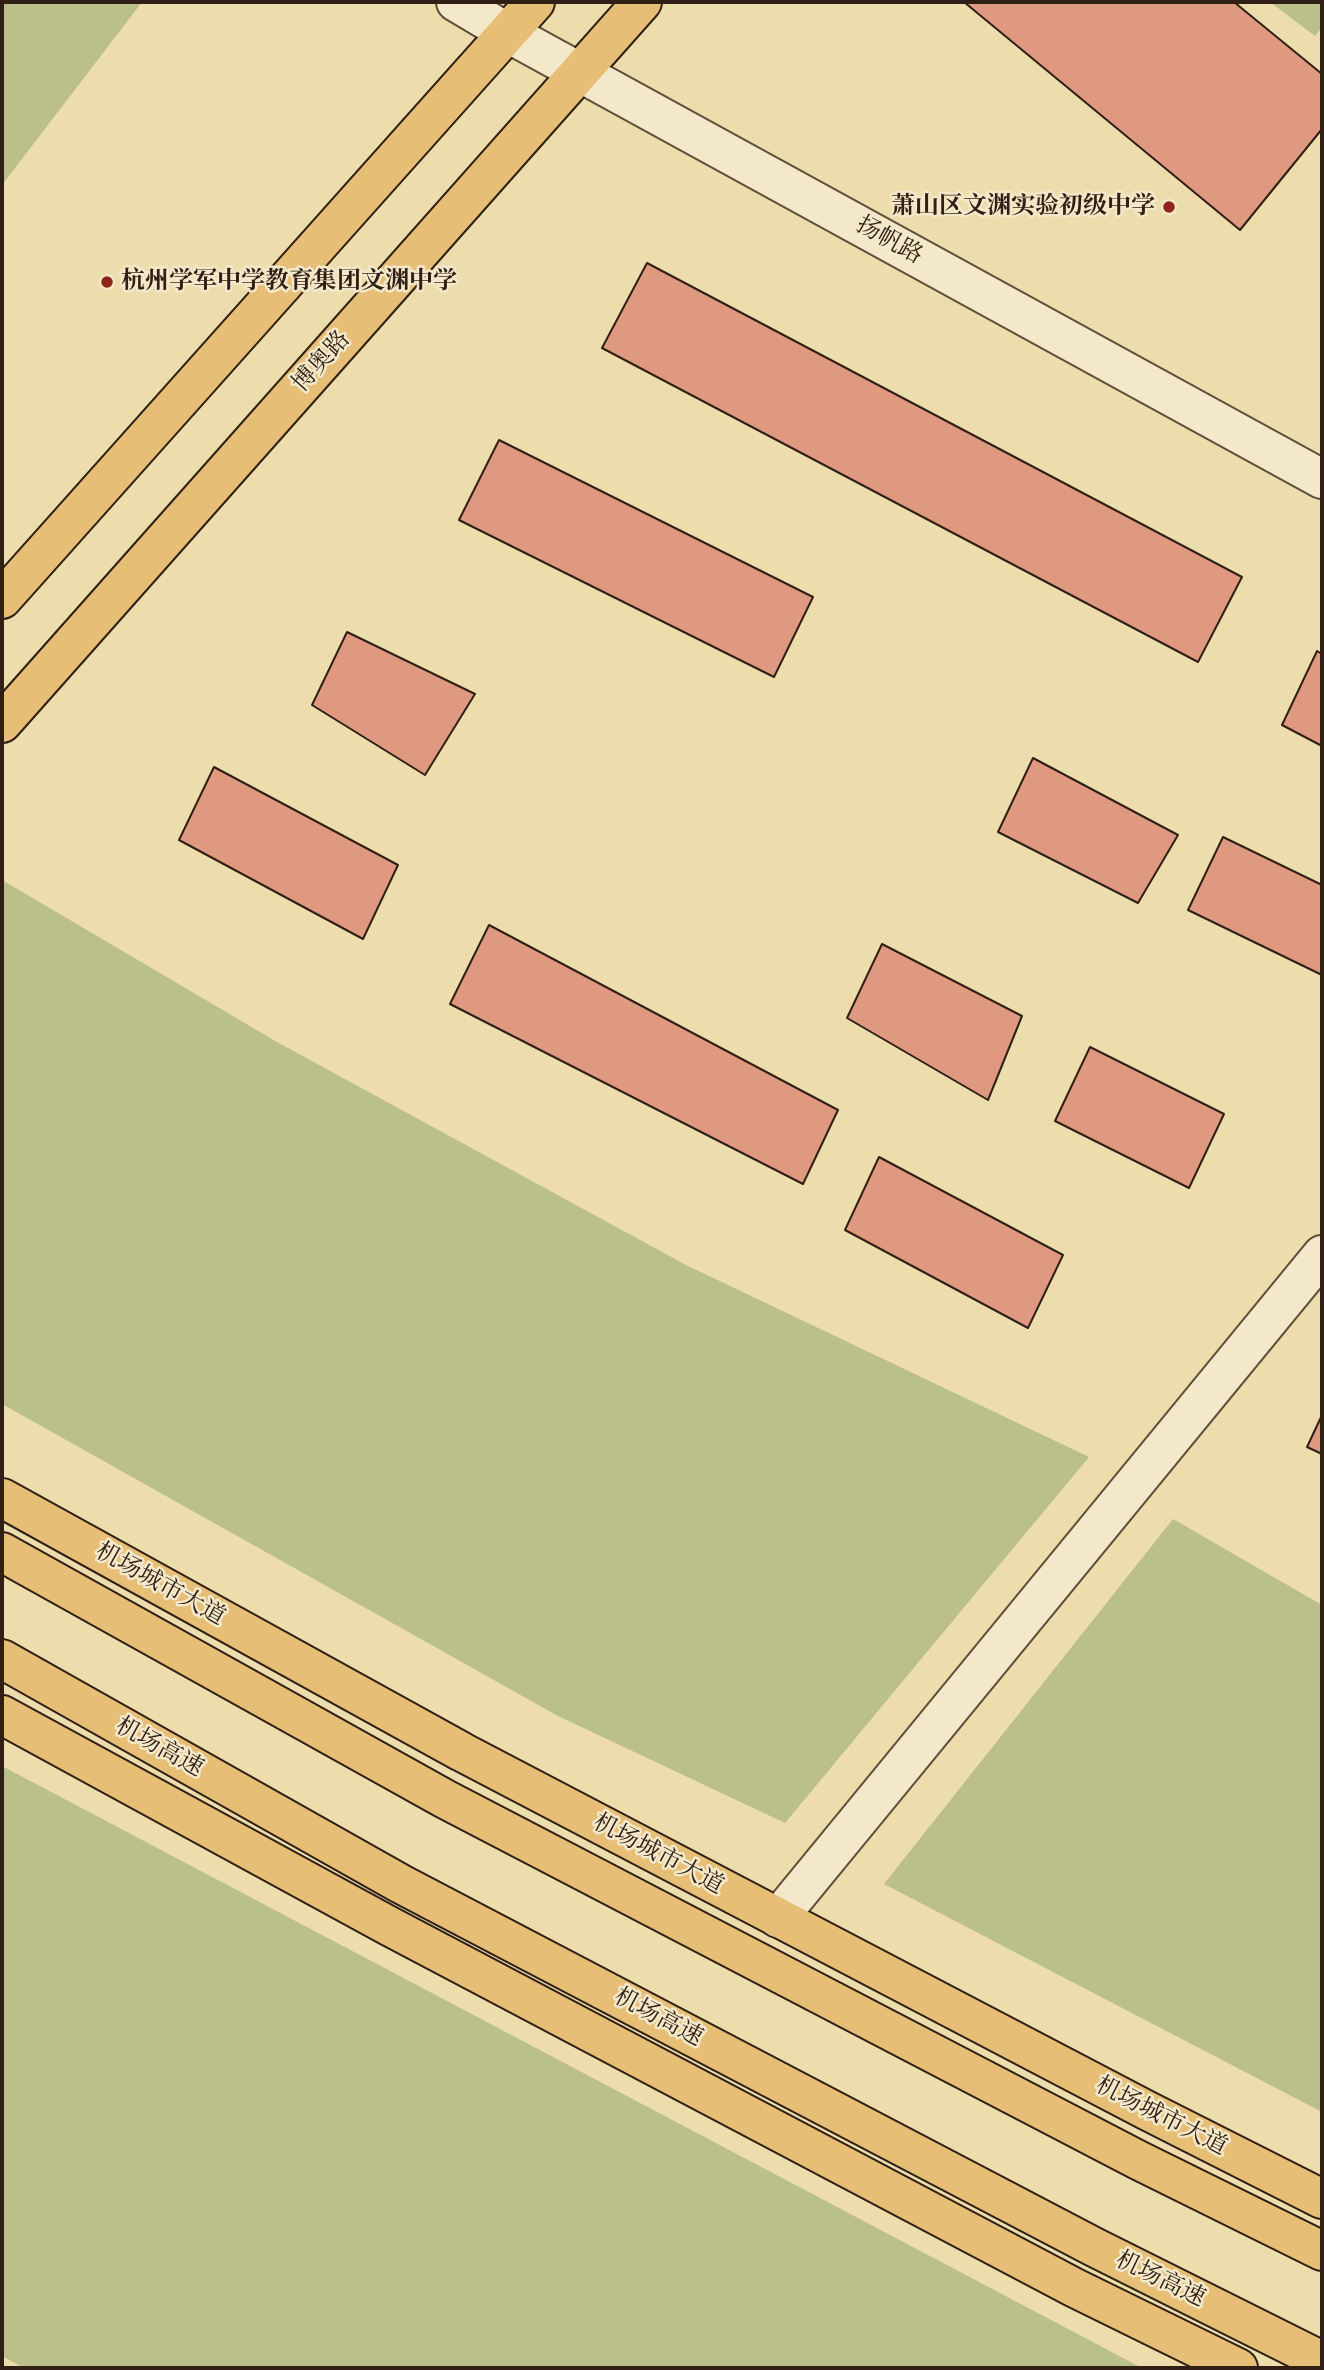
<!DOCTYPE html>
<html>
<head>
<meta charset="utf-8">
<style>
  body { margin:0 }
  #map { position:relative; width:1324px; height:2370px; overflow:hidden; background:#eddcac; font-family:"IM FELL Great Primer",serif }
  canvas { display:block }
  .frame { position:absolute; inset:0; border:4px solid #2f1f14; pointer-events:none }
</style>
</head>
<body>
<div id="map">
<canvas width="1324" height="2370"></canvas>
<div class="frame"></div>
</div>
<script>
const ctx = document.querySelector('canvas').getContext('2d');
ctx.lineJoin = 'round';
function fillPath(path, color) { ctx.fillStyle = color; ctx.fill(path, 'evenodd'); }
const toPath = rows => new Path2D(rows.map(r => 'M' + r).join(''));
function strokePath(path, color, width, dash) { ctx.strokeStyle = color; ctx.lineWidth = width; ctx.lineCap = dash ? 'butt' : 'round'; ctx.setLineDash(dash || []); ctx.stroke(path); }
function write(font, color, halo, rows, align = 'center') {
  ctx.font = font + ' "IM FELL Great Primer","Noto Serif SC",serif'; ctx.lineWidth = 5; ctx.setLineDash([]); ctx.textBaseline = 'middle'; ctx.strokeStyle = halo; ctx.fillStyle = color; for (const [text, x, y, turn = 0] of rows) {
    ctx.save(); ctx.translate(x, y); ctx.rotate((+turn || 0) * Math.PI / 180); ctx.textAlign = isNaN(turn) ? turn : align; if (halo) ctx.strokeText(text, 0, 0); ctx.fillText(text, 0, 0); ctx.restore();
  }
}
const green = toPath([
  [2,2,142,2,2,185],
  [1270,2,1322,2,1322,27,1315,36],
  [2,880,277,1042,686,1265,1089,1457,785,1823,558,1716,2,1404],
  [1173,1519,1322,1605,1322,2112,884,1884],
  [2,1766,1142,2368,24,2368,2,2356]
]);
const building = toPath([
  [964,2,1234,2,1322,74,1322,129,1240,230,964,2],
  [647,263,1242,577,1198,662,602,348,647,263],
  [499,440,813,597,774,677,459,520,499,440],
  [347,632,475,694,425,775,312,705,347,632],
  [1317,651,1322,654,1322,746,1282,725,1317,651],
  [1033,758,1178,835,1138,903,998,832,1033,758],
  [214,767,398,865,363,939,179,840,214,767],
  [1223,837,1322,885,1322,975,1188,910,1223,837],
  [489,925,838,1110,803,1184,450,1004,489,925],
  [882,944,1022,1016,988,1100,847,1018,882,944],
  [1090,1047,1224,1114,1189,1188,1055,1121,1090,1047],
  [879,1157,1063,1255,1028,1328,845,1230,879,1157],
  [1322,1415,1322,1454,1307,1447,1322,1415]
]);
const minor = toPath([
  [778,1918,1322,1255]
]);
const tertiary = toPath([
  [456,2,508,33,1322,479]
]);
const primary = toPath([
  [2,599,535,2],
  [2,723,642,2],
  [2,1498,462,1752,1146,2110,1322,2199],
  [2,1715,389,1926,1075,2288,1238,2368]
]);
const motorway = toPath([
  [2,1552,445,1799,1138,2160,1322,2251],
  [2,1659,401,1884,1094,2247,1322,2361]
]);
const markers = [
  [1169,207,7,"#8f2418"],
  [107,282,7,"#8f2418"]
];
const poiNames = [
  ["萧山区文渊实验初级中学",1155,207],
  ["杭州学军中学教育集团文渊中学",121,282,"left"]
];
const streetNames = [
  ["扬帆路",889,241,29],
  ["博奥路",322,362,-48],
  ["机场城市大道",160,1585,29],
  ["机场高速",159,1748,29],
  ["机场城市大道",658,1855,28],
  ["机场高速",658,2018,28],
  ["机场城市大道",1161,2117,27],
  ["机场高速",1160,2280,26]
];
fillPath(green, '#bac088');
fillPath(building, '#df9980');
strokePath(building, '#2f1f14', 2);
strokePath(minor, '#5e4e3a', 42);
strokePath(tertiary, '#5e4e3a', 42);
strokePath(primary, '#2f1f14', 42);
strokePath(motorway, '#2f1f14', 42);
strokePath(minor, '#f3e8c9', 38);
strokePath(tertiary, '#f3e8c9', 38);
strokePath(primary, '#e6be76', 38);
strokePath(motorway, '#e6be76', 38);
for (const [x, y, r, color] of markers) { const dot = new Path2D(); dot.arc(x, y, r, 0, 2 * Math.PI); ctx.fillStyle = color; ctx.fill(dot); strokePath(dot, '#f3e8c9', 2.5); }
write('bold 24px', '#2f1f14', '#f3e8c9', poiNames, 'right');
write('24px', '#2f1f14', '#f3e8c9', streetNames);
</script>
</body>
</html>
